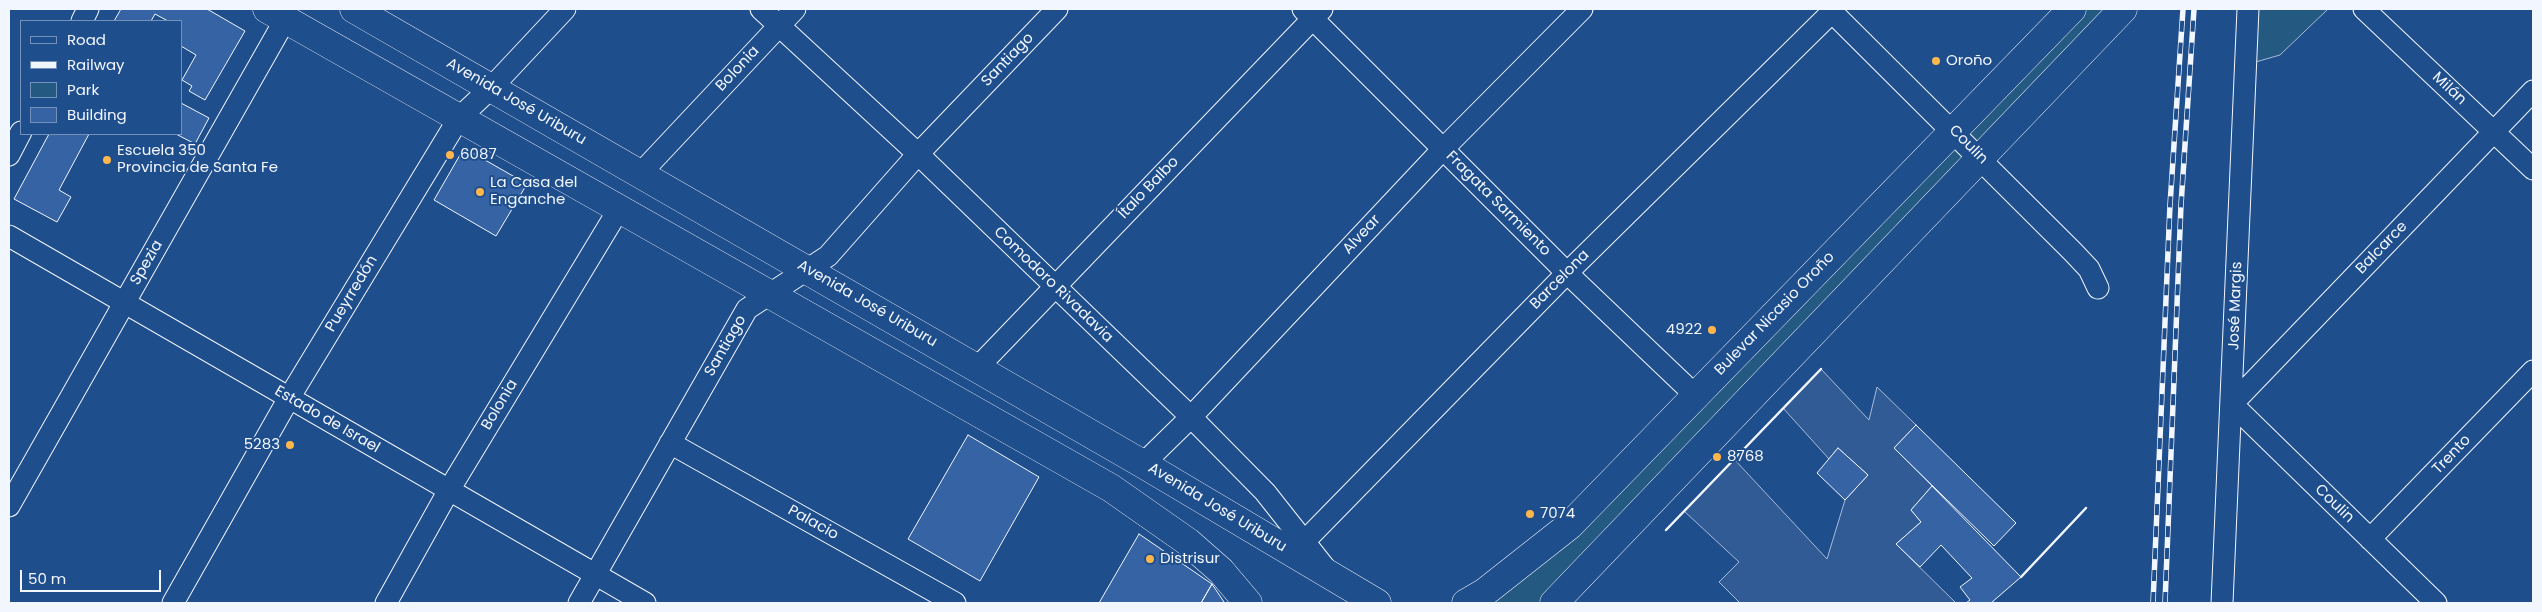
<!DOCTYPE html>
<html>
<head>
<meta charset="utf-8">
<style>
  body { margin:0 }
  #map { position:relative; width:2542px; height:612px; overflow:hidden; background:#1f4e8c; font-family:Poppins,sans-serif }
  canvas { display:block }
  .frame { position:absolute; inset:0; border:10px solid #f2f6ff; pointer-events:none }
  .legend { position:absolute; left:20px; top:20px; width:162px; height:115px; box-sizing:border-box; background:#1f4e8c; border:1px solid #7391ba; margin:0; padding:6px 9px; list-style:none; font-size:15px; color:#f2f6ff }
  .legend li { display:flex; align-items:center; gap:10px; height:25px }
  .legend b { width:25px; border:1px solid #7391ba }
  .scale { position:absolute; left:20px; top:570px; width:141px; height:22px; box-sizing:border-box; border:2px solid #f2f6ff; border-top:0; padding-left:6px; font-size:15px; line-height:18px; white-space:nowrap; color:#f2f6ff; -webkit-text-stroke:4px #1f4e8c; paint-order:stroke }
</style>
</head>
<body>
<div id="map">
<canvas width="2542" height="612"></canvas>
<div class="frame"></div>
<ul class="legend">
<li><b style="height:6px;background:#1f4e8c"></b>Road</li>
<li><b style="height:6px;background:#f2f6ff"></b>Railway</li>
<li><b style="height:14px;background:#245a82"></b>Park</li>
<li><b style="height:14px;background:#3563a3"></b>Building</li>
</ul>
<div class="scale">50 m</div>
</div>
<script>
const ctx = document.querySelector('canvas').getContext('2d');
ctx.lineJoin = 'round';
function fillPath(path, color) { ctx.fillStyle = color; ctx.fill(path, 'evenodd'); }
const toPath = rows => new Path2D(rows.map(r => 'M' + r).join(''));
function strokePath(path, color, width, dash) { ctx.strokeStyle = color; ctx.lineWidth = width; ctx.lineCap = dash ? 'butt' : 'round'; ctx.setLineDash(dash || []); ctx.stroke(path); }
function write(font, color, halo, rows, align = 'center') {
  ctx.font = font + ' Poppins,sans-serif'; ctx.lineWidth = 4; ctx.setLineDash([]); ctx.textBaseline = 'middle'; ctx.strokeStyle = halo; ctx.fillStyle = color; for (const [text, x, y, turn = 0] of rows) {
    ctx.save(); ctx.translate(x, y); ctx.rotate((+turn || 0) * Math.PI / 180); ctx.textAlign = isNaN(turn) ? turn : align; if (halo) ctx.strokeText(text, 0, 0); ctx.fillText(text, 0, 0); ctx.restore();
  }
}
const green = toPath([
  [2072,9,2123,9,1554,603,1466,603,1485,592,2072,9],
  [2254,9,2328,9,2280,55,2252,63,2254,9]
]);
const parking = toPath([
  [1821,369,1869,420,1877,387,1916,425,1894,448,1932,486,1911,510,1921,522,1896,544,1956,603,1740,603,1719,582,1739,562,1684,511,1734,459,1827,559,1845,500,1868,475,1838,448,1829,459,1783,408,1821,369]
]);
const building = toPath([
  [121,9,207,9,245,31,205,100,189,91,192,86,182,80,196,55,181,46,181,21,168,21,155,14,151,21,114,21,121,9],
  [181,103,209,118,195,144,176,134,181,134,181,103],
  [49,134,89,134,59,190,71,197,57,222,14,199,49,134],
  [464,148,527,184,496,236,434,200,464,148],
  [1916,425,2016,523,1994,546,1894,448,1916,425],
  [968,435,1039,477,980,581,908,539,968,435],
  [1838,448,1868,475,1845,500,1817,473,1838,448],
  [1932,486,2021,577,1991,603,1966,603,1970,600,1960,587,1972,578,1941,545,1920,567,1896,544,1921,522,1911,510,1932,486],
  [1139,534,1212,584,1201,603,1099,603,1139,534],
  [1212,584,1224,602,1225,603,1201,603,1212,584]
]);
const minor = toPath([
  [761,9,918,154,1191,417,1265,492,1325,568],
  [1303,9,1567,273,1696,396],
  [1829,9,2073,252,2089,269,2098,288],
  [2364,9,2533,169],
  [82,21,88,9],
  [9,155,21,132],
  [640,174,795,9],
  [9,236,645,603],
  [977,368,1322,9],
  [670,443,955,603],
  [1143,464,1191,417,1443,149,1582,9],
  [9,506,285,20],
  [2370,539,2533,371],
  [1294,552,1567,273,1832,12],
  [173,603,289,398,459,118,491,88,565,9],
  [386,603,449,490,619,209],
  [579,603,747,309,828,256,918,154,1057,9],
  [2222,603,2248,9],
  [2436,603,2232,404,2533,91]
]);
const major = toPath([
  [267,9,1111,488,1188,542,1221,571,1248,603],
  [354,9,1143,464,1377,603],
  [1466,603,1485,592,1570,525,2072,9],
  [1554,603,2123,9]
]);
const rail = toPath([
  [2153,603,2170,205,2183,9],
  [2165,603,2181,205,2194,9]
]);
const wall = toPath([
  [1666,530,1821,369],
  [2021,577,2086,508]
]);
const markers = [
  [1936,61,5,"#ffb74d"],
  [450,155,5,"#ffb74d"],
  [107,160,5,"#ffb74d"],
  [480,192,5,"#ffb74d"],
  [1712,330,5,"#ffb74d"],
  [290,445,5,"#ffb74d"],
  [1717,457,5,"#ffb74d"],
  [1530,514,5,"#ffb74d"],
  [1150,559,5,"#ffb74d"]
];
const streetNames = [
  ["Santiago",1008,60,-46],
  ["Bolonia",738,69,-47],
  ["Milán",2449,89,43],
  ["Avenida José Uriburu",516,102,30],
  ["Coulin",1968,145,45],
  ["Ítalo Balbo",1149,188,-46],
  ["Fragata Sarmiento",1498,204,45],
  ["Alvear",1362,235,-47],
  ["Balcarce",2382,248,-46],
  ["Spezia",147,263,-60],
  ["Barcelona",1560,280,-45],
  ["Comodoro Rivadavia",1053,285,44],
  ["Pueyrredón",352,294,-59],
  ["Avenida José Uriburu",867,304,30],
  ["José Margis",2236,306,-88],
  ["Bulevar Nicasio Oroño",1775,314,-46],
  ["Santiago",726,346,-60],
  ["Bolonia",500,405,-59],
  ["Estado de Israel",327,420,30],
  ["Trento",2452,455,-46],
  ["Coulin",2334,504,44],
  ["Avenida José Uriburu",1217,508,31],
  ["Palacio",813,523,29]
];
const poiNames = [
  ["Oroño",1946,61],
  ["Escuela 350",117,151],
  ["Provincia de Santa Fe",117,168],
  ["6087",460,155],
  ["La Casa del",490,183],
  ["Enganche",490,200],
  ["4922",1702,330,"right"],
  ["5283",280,445,"right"],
  ["8768",1727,457],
  ["7074",1540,514],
  ["Distrisur",1160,559]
];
fillPath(green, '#245a82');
strokePath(green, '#a8bbd7', 1);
fillPath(parking, '#305b95');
strokePath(parking, '#a8bbd7', 1);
fillPath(building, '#3563a3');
strokePath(building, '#f2f6ff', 1);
strokePath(minor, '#f2f6ff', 23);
strokePath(major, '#f2f6ff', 29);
strokePath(minor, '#1f4e8c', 21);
strokePath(major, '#1f4e8c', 28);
strokePath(rail, '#f2f6ff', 5.5);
strokePath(rail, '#1f4e8c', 4, [11]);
strokePath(wall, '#f2f6ff', 2.5);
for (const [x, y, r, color] of markers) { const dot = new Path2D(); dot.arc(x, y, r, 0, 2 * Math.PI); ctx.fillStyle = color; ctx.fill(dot); strokePath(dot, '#1f4e8c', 2); }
write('15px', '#f2f6ff', '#1f4e8c', streetNames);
write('15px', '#f2f6ff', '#1f4e8c', poiNames, 'left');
</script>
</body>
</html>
